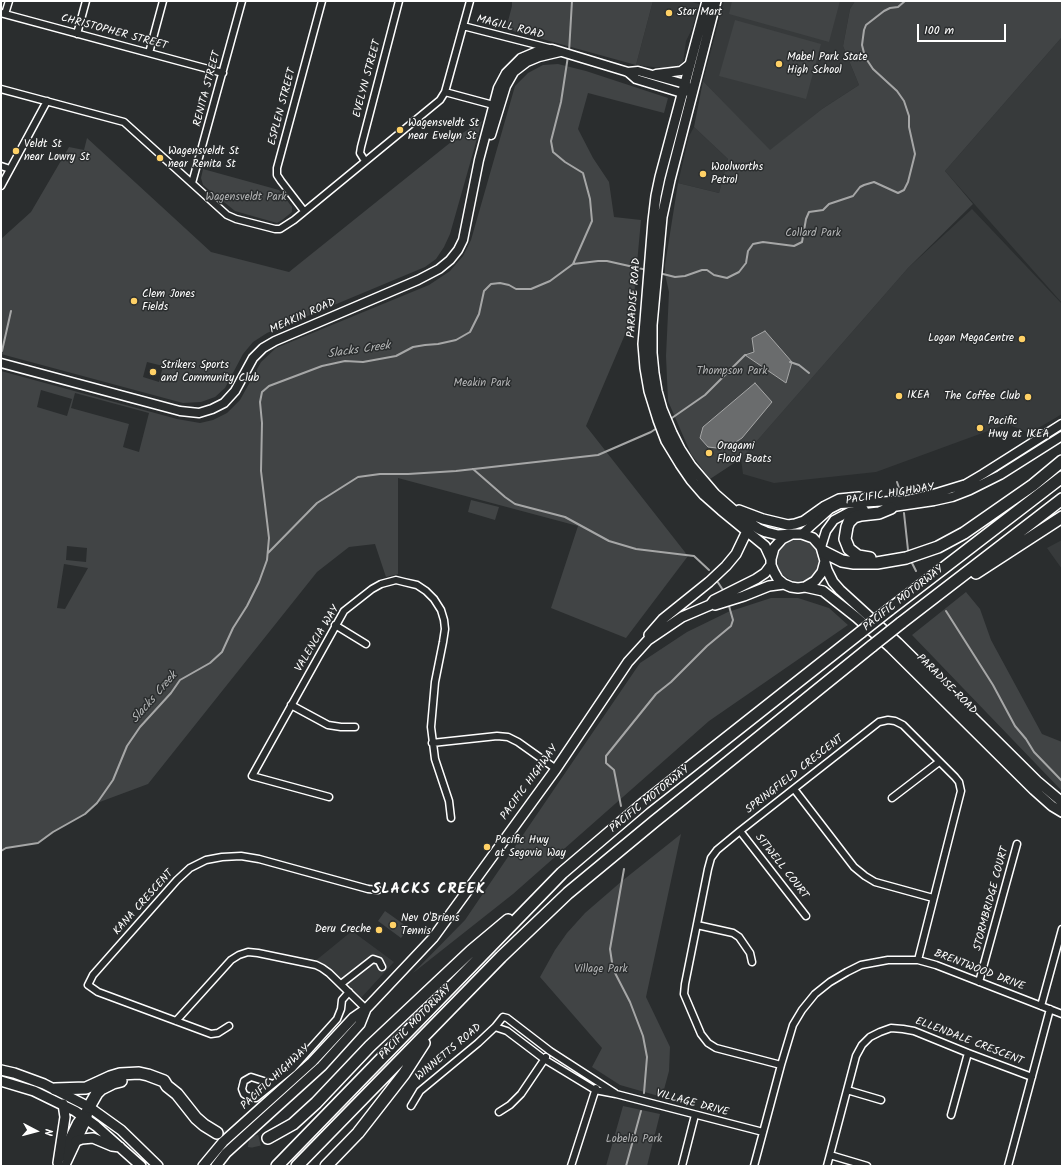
<!DOCTYPE html>
<html>
<head>
<meta charset="utf-8">
<style>
  body { margin:0 }
  #map { position:relative; width:1063px; height:1167px; overflow:hidden; background:#2a2d2e; font-family:Kalam,sans-serif }
  canvas { display:block }
  .frame { position:absolute; inset:0; border:2px solid #fff; pointer-events:none }
  .north { position:absolute; left:16px; top:1111px; width:40px; height:40px; -webkit-text-stroke:3px #2a2d2e; paint-order:stroke; rotate:96deg; font-size:11px; font-weight:700; line-height:16px; text-align:center; color:#fff }
  .north::after { content:''; display:block; margin:auto; width:14px; height:18px; background:#fff; clip-path:polygon(50% 0,100% 100%,50% 72%,0 100%) }
  .scale { position:absolute; left:917px; top:24px; width:89px; height:18px; box-sizing:border-box; border:2px solid #fff; border-top:0; padding-left:5px; font-size:12px; line-height:14px; white-space:nowrap; color:#fff; -webkit-text-stroke:3px #2a2d2e; paint-order:stroke }
</style>
</head>
<body>
<div id="map">
<canvas width="1063" height="1167"></canvas>
<div class="frame"></div>
<div class="north">N</div>
<div class="scale">100 m</div>
</div>
<script>
const ctx = document.querySelector('canvas').getContext('2d');
ctx.lineJoin = 'round';
function fillPath(path, color) { ctx.fillStyle = color; ctx.fill(path, 'evenodd'); }
const toPath = rows => new Path2D(rows.map(r => 'M' + r).join(''));
function strokePath(path, color, width, dash) { ctx.strokeStyle = color; ctx.lineWidth = width; ctx.lineCap = dash ? 'butt' : 'round'; ctx.setLineDash(dash || []); ctx.stroke(path); }
function write(font, color, halo, rows, align = 'center') {
  ctx.font = font + ' Kalam,sans-serif'; ctx.lineWidth = 3; ctx.setLineDash([]); ctx.textBaseline = 'middle'; ctx.strokeStyle = halo; ctx.fillStyle = color; for (const [text, x, y, turn = 0] of rows) {
    ctx.save(); ctx.translate(x, y); ctx.rotate((+turn || 0) * Math.PI / 180); ctx.textAlign = isNaN(turn) ? turn : align; if (halo) ctx.strokeText(text, 0, 0); ctx.fillText(text, 0, 0); ctx.restore();
  }
}
const built = toPath([
  [653,1,689,1,699,4,692,29,686,41,683,62,676,67,662,68,636,65],
  [724,1,855,1,850,9,843,46,859,85,822,109,770,151,703,81],
  [1062,37,1062,303,945,171],
  [694,127,728,159,719,193,678,183,689,136],
  [972,209,1062,304,1062,414,1030,433,1007,424,876,472,774,483,743,474,741,459,908,268],
  [1062,540,1062,569,1047,548],
  [352,931,394,962,360,999,332,972,314,962]
]);
const green = toPath([
  [512,1,653,1,636,65,506,29,512,6],
  [732,1,840,1,829,42,729,14],
  [855,1,1062,1,1062,37,945,171,973,204,908,268,742,458,710,479,691,454,668,401,666,356,669,292,665,274,665,265,678,183,719,193,728,159,694,127,703,81,770,150,822,109,859,85,843,46,850,9],
  [735,20,821,44,806,99,719,76],
  [558,64,586,71,668,98,664,113,588,93,578,129,593,158,609,182,614,217,641,220,632,318,586,426,688,556,626,638,551,608,578,526,398,478,398,574,386,577,375,544,349,547,317,572,148,784,97,803,85,814,53,832,38,843,6,848,1,851,1,371,177,419,200,423,213,420,227,413,240,400,261,362,276,348,429,285,450,271,463,256,471,240,515,86,528,73,543,65],
  [41,390,72,399,67,416,37,407],
  [75,393,149,413,139,452,123,447,129,424,71,408],
  [67,546,87,548,86,562,66,560],
  [64,564,88,568,65,609,57,608],
  [482,121,450,234,444,247,436,259,425,267,267,333,253,342,243,354,225,388,215,397,201,402,183,403,1,354,1,239,31,212,69,147,84,150,87,138,211,252,289,272,461,134],
  [147,362,163,366,159,382,143,377],
  [203,169,279,190,292,207,292,212,282,220,277,223,235,211,203,185,201,178],
  [471,500,499,507,495,520,468,512],
  '777 560a21 21 0 1 1 42 0a21 21 0 1 1-42 0Z',
  [966,592,980,609,991,640,1042,734,1062,742,1062,791,912,635],
  [771,598,798,598,829,608,848,625,709,721,513,894,413,973,465,920,640,663,687,632,728,612],
  [681,834,646,997,670,1047,669,1071,662,1097,620,1085,592,1067,602,1048,540,977,555,950,567,933,585,913,622,881],
  [385,911,409,928,401,938,378,921],
  [623,1106,660,1114,647,1166,606,1166]
]);
const water = toPath([
  [765,331,792,362,786,383,745,355,754,352,752,338,765,331],
  [755,383,772,402,742,438,725,449,708,447,700,438,703,427,755,383]
]);
const stream = toPath([
  [569,52,572,1],
  [568,56,561,102,551,141,553,152,565,162,583,173,590,199,592,221,573,264],
  [659,273,675,277,685,276,702,270,707,270,714,275,727,278,739,272,746,263,748,251,753,244,763,242,794,246,802,242,806,219,809,212,823,210,829,204,853,196,860,187,864,185,874,182,898,193,904,190,908,182,915,154,909,127,909,116,904,101,897,91,873,69,865,57,862,45,864,30,866,25,884,11,890,8,898,7,905,1],
  [2,351,11,311],
  [790,362,799,365,809,373],
  [669,420,705,395,745,355,746,355],
  [473,469,505,497,515,504,565,517,609,541,636,549,694,556,709,570],
  [897,482,900,491],
  [904,513,908,550],
  [268,553,317,503,358,477,380,474,408,474,456,471,598,455,651,432,657,428],
  [911,561,916,571],
  [717,581,723,590],
  [946,611,993,685,1015,726,1026,739,1034,752,1062,781],
  [621,806,614,770,606,763,606,756,656,694,671,682,707,646,731,626,733,620,729,606],
  [1,851,6,848,38,843,53,832,85,814,97,803,113,780,127,746,140,727,171,693,180,680,210,663,222,652,233,628,247,606,259,582,267,560,269,538,261,471,262,423,260,402,262,392,269,386,322,366,345,361,363,362,396,356,413,347,425,345,438,344,456,340,470,332,479,314,484,291,491,284,500,283,509,285,516,289,531,289,550,281,573,264,598,261,607,261,647,270],
  [624,869,610,949,613,969,630,1002,643,1036,647,1057,644,1093],
  [626,1166,641,1111]
]);
const motorwayTunnel = toPath([
  [217,1133,234,1139,252,1142,268,1138]
]);
const minor = toPath([
  [1,13,223,73],
  [5,14,9,1],
  [463,26,549,48],
  [77,34,86,1],
  [149,53,163,1],
  [1,89,124,122,227,215,236,219,275,229,280,229,294,220,440,100,445,92,470,1],
  [445,92,497,106],
  [365,161,360,153,361,147,399,1],
  [1,166,10,169],
  [192,183,242,1],
  [1,186,47,101],
  [304,211,281,181,277,175,277,168,322,1],
  [335,625,366,644],
  [291,705,328,725,341,727,355,727],
  [432,743,497,736,508,737,518,742,556,769],
  [794,789,854,867,865,876,875,882,933,898],
  [329,797,252,776,344,611,372,589,381,584,396,580,404,582,417,585,426,591,434,599,441,610,444,620,445,629,443,642,435,682,431,727,435,759,449,801,451,818],
  [892,798,939,762],
  [740,831,806,916],
  [697,925,733,933,739,937,750,953,752,962],
  [979,982,1017,844],
  [341,984,373,959,379,961,382,967],
  [1041,1006,1062,929],
  [176,1021,231,960,239,955,248,952,258,953,316,965,322,968,329,973,366,1009],
  [229,1026,218,1033,211,1034,98,992,88,985,93,975,177,880,190,868,206,860,222,857,241,856,259,859,368,889,378,890],
  [495,1027,507,1031,544,1059,595,1090,616,1094,763,1132],
  [781,1065,716,1048,708,1043,701,1034,684,994,685,984,708,869,711,858,717,850,740,831,879,722,888,720,895,721,903,725,955,777,959,782,961,791,918,960],
  [273,1084,251,1077,244,1081,242,1089,244,1094,247,1096,256,1098,292,1069,337,1019,341,1009,342,1000,349,992],
  [847,1090,881,1100],
  [411,1106,420,1091,478,1043,495,1027,503,1017,507,1018,550,1051,615,1093],
  [499,1112,510,1105,521,1094,546,1057],
  [951,1115,968,1053],
  [830,1155,867,1166],
  [571,1166,596,1088],
  [682,1166,695,1115],
  [754,1166,781,1065,793,1025,802,1010,815,994,830,982,847,972,861,965,888,960,918,960,936,965,1062,1014],
  [827,1166,856,1056,862,1045,870,1037,880,1032,891,1028,903,1029,914,1031,968,1053,1032,1077],
  [1008,1166,1050,1009]
]);
const tertiary = toPath([
  [628,72,638,71,685,84,688,87],
  [656,74,681,71,690,64],
  [491,135,506,86,514,72,527,62,539,57,560,52],
  [1,363,180,411,199,413,212,409,224,403,235,391,253,358,263,348,275,341,418,280,439,269,450,260,458,250,463,240,479,160,498,88,506,73,521,58,540,50,552,49,628,72,636,79,682,93,687,91],
  [886,508,934,501,952,497,970,490,1000,475,1062,436],
  [802,534,830,509,840,504,907,500,930,495,966,484,983,474,1062,424],
  [821,547,826,531,834,520,849,512,864,510],
  [60,1158,77,1123,89,1107],
  [65,1166,87,1119,88,1114]
]);
const secondary = toPath([
  [707,1,660,177,656,196,653,221,645,321,643,344,645,368,649,391,658,420,666,441,680,464,691,480,704,495,721,510,765,546,771,559],
  [716,1,670,180,662,217,652,325,652,353,654,373,657,391,662,409,672,433,680,449,691,466,715,494,739,515,759,529,766,532,778,535,792,534,802,534,813,538,821,547,825,561,822,572,815,581,805,587,798,588,791,587,784,584,778,579,774,572,771,565,771,559,774,548,782,539,792,534],
  [739,510,763,519,788,525,795,524,804,521,825,506,839,499,859,497,874,501],
  [825,563,827,570,833,582,840,590,898,643,1037,781,1062,802],
  [805,587,823,591,856,617,891,648,1034,790,1052,806,1062,812],
  [715,605,744,596,769,586,784,584],
  [649,635,663,619,709,582,726,566,736,554,747,531],
  [1,1070,14,1073,44,1084,89,1107,121,1130,158,1166],
  [1,1081,34,1091,75,1111,96,1126,141,1166],
  [76,1141,82,1139,93,1138,112,1146,120,1147],
  [58,1163,65,1117,63,1104],
  [203,1166,223,1142,312,1062,353,1018,366,1009,433,938,556,769,628,662,648,640,682,617,710,605,714,600,756,579,765,573,771,565],
  [216,1166,226,1153,322,1066,360,1024,366,1009]
]);
const motorway = toPath([
  [824,552,842,561,854,563,877,563,906,558,938,547,964,533,1033,485,1062,461],
  [870,558,858,556,849,549,845,539,847,527,849,522,854,517,861,515,879,513,891,508],
  [976,573,1062,517],
  [889,610,1062,477],
  [901,623,1062,499],
  [55,1089,86,1088,110,1077,120,1074,139,1073,148,1075,164,1081,167,1086,177,1094,196,1118,204,1125,217,1133],
  [89,1107,97,1093,101,1089,113,1083,121,1081],
  [268,1138,293,1124,316,1103,370,1046,471,951,508,920],
  [277,1166,562,873,643,804,861,632],
  [297,1166,501,957,568,893,655,821,872,646],
  [326,1166,358,1133,404,1074,424,1043]
]);
const motorwayBridge = toPath([
  [861,632,889,610],
  [872,646,901,623]
]);
const markers = [
  [669,13,4,"#ffd166"],
  [779,64,4,"#ffd166"],
  [400,130,4,"#ffd166"],
  [16,151,4,"#ffd166"],
  [160,158,4,"#ffd166"],
  [703,174,4,"#ffd166"],
  [134,301,4,"#ffd166"],
  [1022,339,4,"#ffd166"],
  [153,372,4,"#ffd166"],
  [899,396,4,"#ffd166"],
  [1028,397,4,"#ffd166"],
  [980,428,4,"#ffd166"],
  [709,453,4,"#ffd166"],
  [487,847,4,"#ffd166"],
  [393,925,4,"#ffd166"],
  [379,930,4,"#ffd166"]
];
const poiNames = [
  ["Star Mart",677,13],
  ["Mabel Park State",787,58],
  ["High School",787,71],
  ["Wagensveldt St",408,124],
  ["near Evelyn St",408,137],
  ["Veldt St",24,145],
  ["near Lowry St",24,158],
  ["Wagensveldt St",168,152],
  ["near Renita St",168,165],
  ["Woolworths",711,168],
  ["Petrol",711,181],
  ["Clem Jones",142,295],
  ["Fields",142,308],
  ["Logan MegaCentre",1014,339,"right"],
  ["Strikers Sports",161,366],
  ["and Community Club",161,379],
  ["IKEA",907,396],
  ["The Coffee Club",1020,397,"right"],
  ["Pacific",988,422],
  ["Hwy at IKEA",988,435],
  ["Oragami",717,447],
  ["Flood Boats",717,460],
  ["Pacific Hwy",495,841],
  ["at Segovia Way",495,854],
  ["Nev O'Briens",401,919],
  ["Tennis",401,932],
  ["Deru Creche",371,930,"right"]
];
const streetNames = [
  ["MAGILL ROAD",510,28,14],
  ["CHRISTOPHER STREET",114,33,15],
  ["EVELYN STREET",368,79,-75],
  ["RENITA STREET",208,89,-75],
  ["ESPLEN STREET",283,107,-75],
  ["PARADISE ROAD",635,298,-86],
  ["MEAKIN ROAD",303,317,-24],
  ["PACIFIC HIGHWAY",890,495,-9],
  ["PACIFIC MOTORWAY",904,599,-38],
  ["VALENCIA WAY",318,639,-59],
  ["PARADISE ROAD",946,685,45],
  ["SPRINGFIELD CRESCENT",795,775,-38],
  ["PACIFIC HIGHWAY",530,783,-54],
  ["PACIFIC MOTORWAY",650,800,-39],
  ["SITWELL COURT",781,867,52],
  ["STORMBRIDGE COURT",992,899,-75],
  ["KANA CRESCENT",144,903,-48],
  ["BRENTWOOD DRIVE",979,971,21],
  ["PACIFIC MOTORWAY",416,1023,-46],
  ["ELLENDALE CRESCENT",969,1042,21],
  ["WINNETTS ROAD",449,1053,-40],
  ["PACIFIC HIGHWAY",276,1078,-43],
  ["VILLAGE DRIVE",692,1104,15]
];
const parkNames = [
  ["Wagensveldt Park",246,198],
  ["Collard Park",813,234],
  ["Thompson Park",732,372],
  ["Meakin Park",482,384],
  ["Village Park",601,970],
  ["Lobelia Park",634,1140]
];
const waterNames = [
  ["Slacks Creek",359,351,-8],
  ["Slacks Creek",155,698,-49]
];
const districtNames = [
  ["SLACKS CREEK",429,890]
];
fillPath(built, '#373a3b');
fillPath(green, '#414445');
fillPath(water, '#6a6c6d');
strokePath(water, '#a6a7a7', 1);
strokePath(stream, '#a6a7a7', 2);
strokePath(motorwayTunnel, '#3f4243', 11, [11, 5.5]);
strokePath(minor, '#fff', 9);
strokePath(tertiary, '#fff', 11);
strokePath(secondary, '#fff', 12);
strokePath(motorway, '#fff', 14);
strokePath(minor, '#2a2d2e', 6);
strokePath(tertiary, '#2a2d2e', 8);
strokePath(secondary, '#2a2d2e', 9);
strokePath(motorway, '#2a2d2e', 11);
strokePath(motorwayBridge, '#fff', 14, []);
strokePath(motorwayBridge, '#2a2d2e', 11);
for (const [x, y, r, color] of markers) { const dot = new Path2D(); dot.arc(x, y, r, 0, 2 * Math.PI); ctx.fillStyle = color; ctx.fill(dot); strokePath(dot, '#2a2d2e', 1.5); }
write('11px', '#fff', '#2a2d2e', poiNames, 'left');
write('11px', '#fff', '#2a2d2e', streetNames);
write('11px', '#b3b4b5', '#2a2d2e', parkNames);
write('italic 12px', '#b4b6b6', '#2a2d2e', waterNames);
ctx.letterSpacing = '1px';
write('bold 15px', '#fff', '#2a2d2e', districtNames);
ctx.letterSpacing = '0px';
</script>
</body>
</html>
